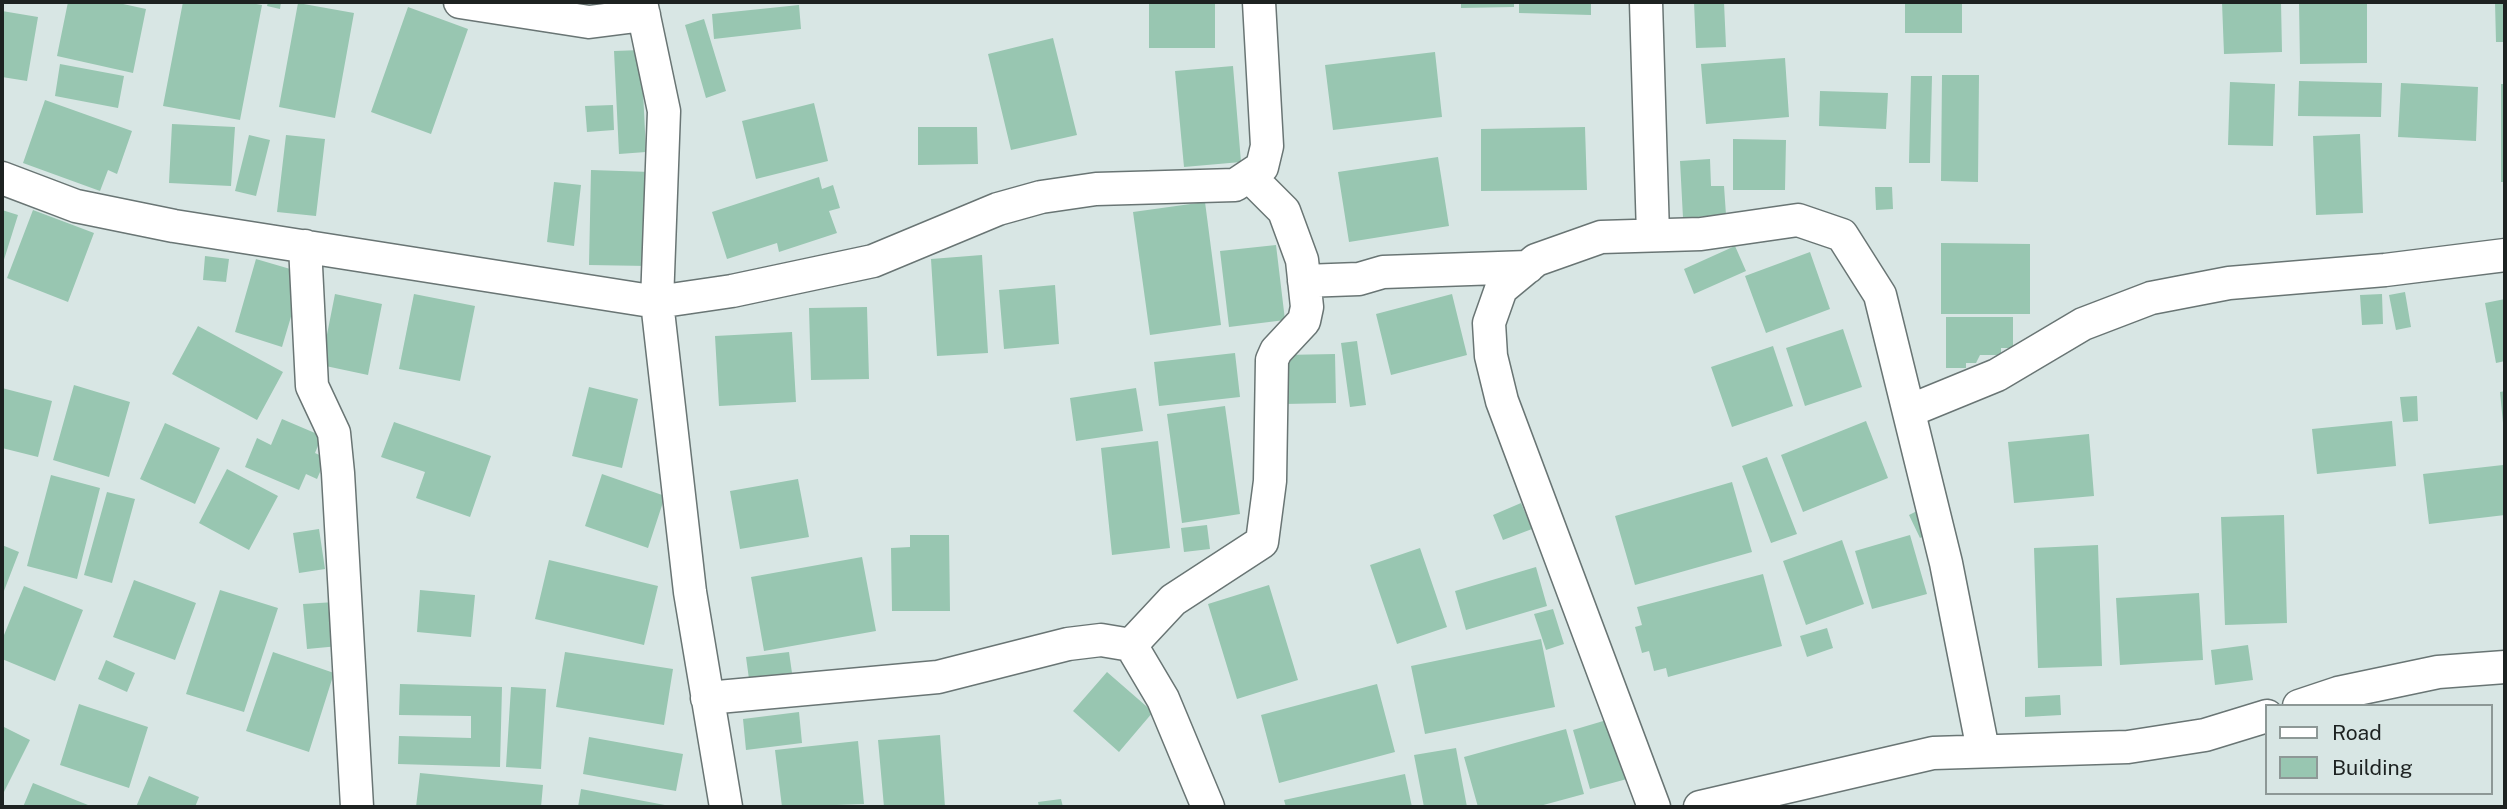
<!DOCTYPE html>
<html>
<head>
<meta charset="utf-8">
<style>
  body { margin:0 }
  #map { position:relative; width:2507px; height:809px; overflow:hidden; background:#d8e6e4; font-family:"Public Sans",sans-serif }
  canvas { display:block }
  .frame { position:absolute; inset:0; border:4px solid #1d2221; pointer-events:none }
  .legend { position:absolute; left:2265px; top:704px; width:228px; height:91px; box-sizing:border-box; background:#d8e6e4; border:2px solid #8d9896; margin:0; padding:9px 12px; list-style:none; font-size:21px; color:#1d2221 }
  .legend li { display:flex; align-items:center; gap:14px; height:35px }
  .legend b { width:35px; border:2px solid #8d9896 }
</style>
</head>
<body>
<div id="map">
<canvas width="2507" height="809"></canvas>
<div class="frame"></div>
<ul class="legend">
<li><b style="height:9px;background:#fff"></b>Road</li>
<li><b style="height:19px;background:#98c6b1"></b>Building</li>
</ul>
</div>
<script>
const ctx = document.querySelector('canvas').getContext('2d');
ctx.lineJoin = 'round';
function fillPath(path, color) { ctx.fillStyle = color; ctx.fill(path, 'evenodd'); }
const toPath = rows => new Path2D(rows.map(r => 'M' + r).join(''));
function strokePath(path, color, width, dash) { ctx.strokeStyle = color; ctx.lineWidth = width; ctx.lineCap = dash ? 'butt' : 'round'; ctx.setLineDash(dash || []); ctx.stroke(path); }
const building = toPath([
  [68,2,114,2,146,9,133,73,57,56],
  [183,2,245,2,262,5,240,120,163,106],
  [268,2,281,2,280,9,267,6],
  [1149,2,1215,2,1215,48,1149,48],
  [1461,2,1514,2,1514,7,1461,8],
  [1519,2,1591,2,1591,15,1519,13],
  [1694,2,1724,2,1726,47,1696,48],
  [1905,2,1962,2,1962,33,1905,33],
  [2222,2,2281,2,2282,52,2224,54],
  [2299,2,2367,2,2367,63,2300,64],
  [2495,2,2505,2,2505,42,2496,42],
  [298,3,354,13,335,118,279,107],
  [799,5,801,29,714,39,712,14],
  [408,7,468,29,431,134,371,112],
  [2,11,38,17,27,81,2,77],
  [704,19,726,91,706,98,685,25],
  [1053,38,1077,135,1011,150,988,54],
  [641,50,646,152,619,154,614,51],
  [1435,52,1442,117,1333,130,1325,65],
  [1785,58,1789,117,1706,124,1701,64],
  [60,64,124,76,118,108,55,96],
  [1233,66,1241,162,1184,167,1175,71],
  [1942,75,1979,75,1978,182,1941,181],
  [1911,76,1932,76,1930,163,1909,163],
  [2299,81,2382,83,2381,117,2298,116],
  [2230,82,2275,84,2273,146,2228,145],
  [2401,83,2478,87,2476,141,2398,137],
  [2501,84,2505,84,2505,182,2501,182],
  [1820,91,1888,93,1886,129,1819,126],
  [45,100,132,131,117,174,108,170,100,191,23,163],
  [814,103,828,161,756,179,742,121],
  [613,105,614,130,587,132,585,106],
  [172,124,235,127,231,186,169,183],
  [918,127,977,127,978,164,918,165],
  [1585,127,1587,190,1481,191,1481,129],
  [2360,134,2363,213,2316,215,2313,136],
  [249,135,270,140,256,196,235,191],
  [286,135,325,139,316,216,277,212],
  [1733,139,1786,140,1785,190,1733,190],
  [1438,157,1449,226,1349,242,1338,172],
  [1710,159,1711,186,1724,186,1726,215,1683,218,1680,161],
  [591,170,651,172,648,266,589,265],
  [819,177,822,189,833,185,840,208,829,211,837,233,779,252,777,243,727,259,712,212],
  [554,182,581,185,574,246,547,242],
  [1875,187,1892,187,1893,209,1876,210],
  [1205,202,1221,325,1150,335,1133,212],
  [2,210,18,215,2,266],
  [33,210,94,233,68,302,7,278],
  [1941,243,2030,244,2030,314,1941,314],
  [1276,245,1285,320,1229,327,1220,251],
  [1735,246,1746,271,1694,294,1684,269],
  [1810,252,1830,309,1766,333,1745,276],
  [982,255,988,353,937,356,931,259],
  [205,256,229,259,226,282,203,280],
  [256,259,304,273,282,347,235,332],
  [1055,285,1059,344,1004,349,999,290],
  [2405,292,2411,327,2396,330,2389,295],
  [335,294,382,304,368,375,321,365],
  [414,294,475,306,460,381,399,369],
  [1452,294,1467,355,1391,375,1376,314],
  [2382,294,2383,324,2362,325,2360,295],
  [2505,299,2505,361,2496,363,2485,303],
  [867,307,869,379,811,380,809,308],
  [1946,317,2013,317,2013,348,2001,348,2001,355,1980,355,1976,363,1966,363,1966,368,1946,368],
  [198,326,283,372,257,420,172,374],
  [1843,329,1862,387,1805,406,1786,348],
  [792,332,796,402,719,406,715,336],
  [1357,341,1366,405,1350,407,1341,343],
  [1773,346,1793,406,1732,427,1711,367],
  [1235,353,1240,397,1159,406,1154,362],
  [1335,354,1336,403,1284,404,1283,355],
  [74,385,130,402,109,477,53,460],
  [589,387,638,399,622,468,572,456],
  [2,388,52,401,38,457,2,448],
  [1136,388,1143,431,1076,441,1070,398],
  [2505,391,2505,423,2503,423,2500,392],
  [2417,396,2418,421,2403,422,2400,397],
  [1225,406,1240,514,1182,523,1167,414],
  [282,419,322,436,315,453,326,458,317,479,306,474,299,490,245,467,257,438,271,445],
  [1866,421,1888,478,1803,512,1781,455],
  [2392,421,2396,466,2317,474,2312,429],
  [394,422,491,456,470,517,416,498,425,472,381,457],
  [165,423,220,448,195,504,140,479],
  [2089,434,2094,496,2014,503,2008,442],
  [1158,441,1170,548,1112,555,1101,448],
  [1767,457,1797,534,1771,543,1742,466],
  [2503,465,2505,515,2429,524,2423,474],
  [227,469,278,496,249,550,199,523],
  [602,474,665,496,648,548,585,526],
  [51,475,100,488,77,579,27,566],
  [798,479,809,537,740,549,730,491],
  [1732,482,1752,552,1635,585,1615,516],
  [107,492,135,499,112,583,84,575],
  [1521,503,1532,529,1503,540,1493,515],
  [1923,508,1935,531,1920,538,1909,515],
  [2284,515,2287,623,2225,625,2221,517],
  [1207,525,1210,549,1184,552,1181,528],
  [319,529,325,569,299,573,293,533],
  [910,535,949,535,950,611,892,611,891,548,910,547],
  [1910,535,1927,594,1872,609,1855,551],
  [1842,540,1864,604,1806,625,1783,561],
  [2,545,19,552,2,596],
  [2098,545,2102,666,2038,668,2034,548],
  [1420,548,1447,627,1397,644,1370,565],
  [862,557,876,631,764,651,751,577],
  [549,560,658,586,644,645,535,619],
  [1536,567,1547,606,1466,630,1455,591],
  [1763,574,1782,646,1668,677,1666,668,1654,671,1649,651,1642,653,1635,627,1642,625,1637,607],
  [134,580,196,603,175,660,113,637],
  [1269,585,1298,680,1237,699,1208,604],
  [24,586,83,610,55,681,2,659,2,640],
  [220,590,278,608,244,712,186,694],
  [420,590,475,595,471,637,417,632],
  [2199,593,2203,660,2120,665,2116,598],
  [335,602,339,646,307,649,303,604],
  [1553,609,1564,644,1546,650,1534,614],
  [1827,628,1833,648,1807,657,1800,636],
  [1541,639,1555,707,1425,734,1411,666],
  [2248,645,2253,680,2215,685,2211,650],
  [273,652,334,673,309,752,246,731],
  [565,652,673,669,664,725,556,707],
  [789,652,792,673,749,679,746,657],
  [106,660,135,673,127,692,98,679],
  [1107,672,1153,712,1119,752,1073,711],
  [400,684,502,687,500,767,398,764,399,736,471,738,471,716,399,715],
  [1377,684,1395,752,1279,783,1261,715],
  [511,687,546,689,541,769,506,767],
  [2060,695,2061,715,2025,717,2025,697],
  [79,704,148,727,129,788,60,765],
  [799,712,802,743,746,750,743,719],
  [1610,719,1627,779,1590,789,1573,730],
  [2,726,30,740,2,796],
  [1566,729,1584,794,1536,807,1478,807,1464,757],
  [940,735,945,807,884,807,878,740],
  [589,737,683,754,676,791,583,774],
  [858,741,864,804,782,807,775,750],
  [1456,748,1467,807,1424,807,1414,755],
  [420,773,543,785,541,807,416,807],
  [1405,774,1412,807,1286,807,1284,800],
  [149,776,199,797,195,807,136,807],
  [33,783,93,807,23,807],
  [581,789,670,806,670,807,578,807],
  [1061,799,1063,807,1039,807,1038,802]
]);
const street = toPath([
  [460,2,589,22,644,15],
  [641,2,664,111,657,302,690,592,726,807],
  [1646,2,1653,235],
  [2,178,76,206,174,226,657,302,732,291,873,261,998,209,1041,197,1096,189,1235,185,1262,167,1267,146,1259,2],
  [305,246,312,386,334,433,338,473,357,807],
  [1304,281,1359,279,1383,272,1528,267],
  [1909,411,1997,375,2083,324,2151,298,2229,283,2385,270,2505,255],
  [1131,645,1173,600,1262,542,1270,481,1272,360,1276,351,1304,321,1307,307,1302,260,1284,211,1249,176],
  [707,698,938,677,1068,644,1101,640,1131,645,1163,699,1208,807],
  [2299,706,2338,693,2438,672,2505,667],
  [1654,807,1502,401,1491,356,1489,323,1501,289,1536,260,1601,237,1701,234,1798,220,1842,235,1880,295,1946,563,1983,750],
  [1700,807,1933,753,2128,747,2205,735,2267,716]
]);
fillPath(building, '#98c6b1');
strokePath(street, '#697574', 35);
strokePath(street, '#fff', 32);
</script>
</body>
</html>
